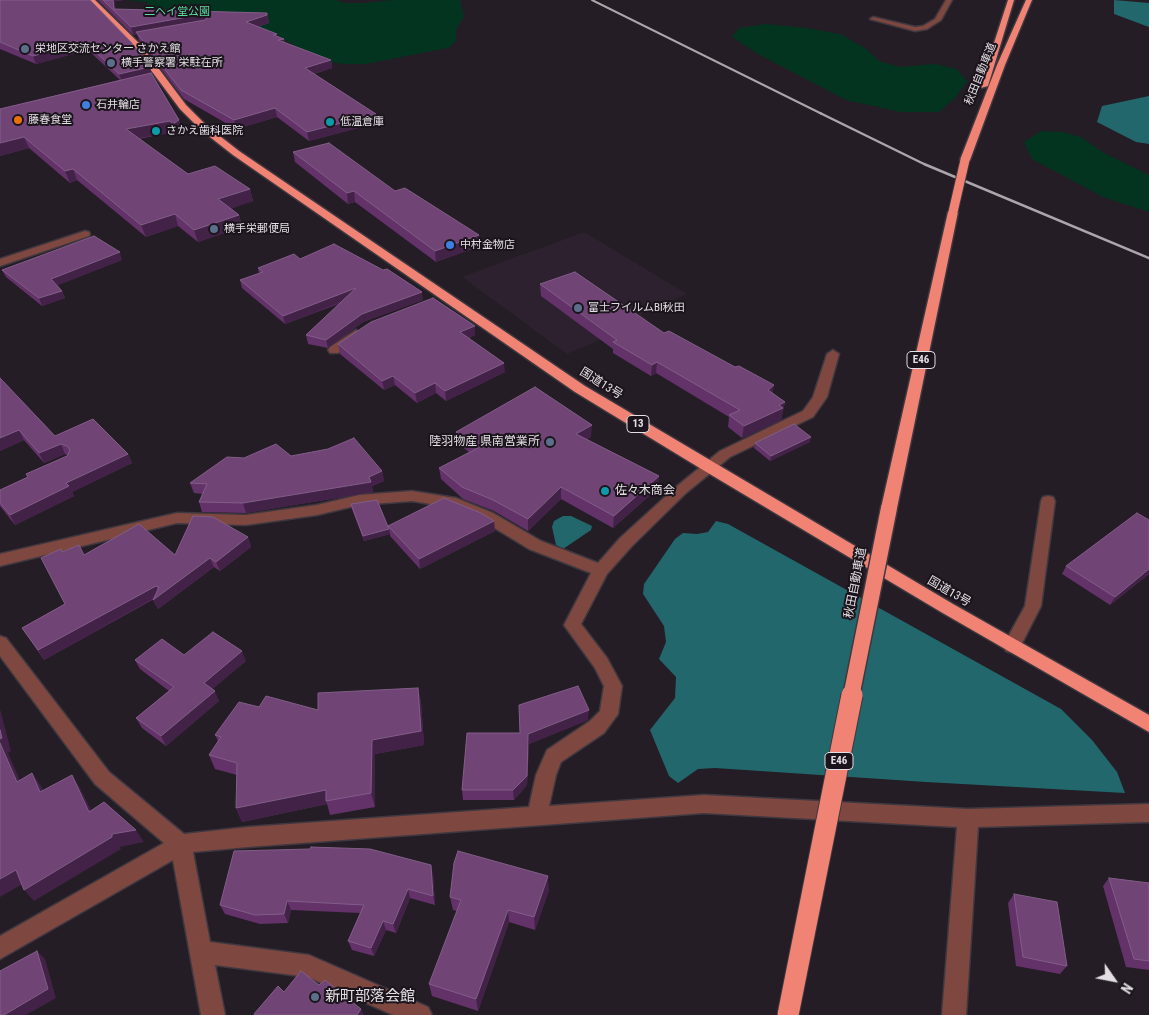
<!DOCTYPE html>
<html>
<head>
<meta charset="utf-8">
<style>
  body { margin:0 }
  #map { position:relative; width:1149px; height:1015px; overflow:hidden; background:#241d25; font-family:"Roboto Condensed",sans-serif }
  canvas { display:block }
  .north { position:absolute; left:1089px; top:955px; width:50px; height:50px; -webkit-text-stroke:4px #1b141c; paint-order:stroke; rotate:123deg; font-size:14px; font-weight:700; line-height:20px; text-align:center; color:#e4dfe4 }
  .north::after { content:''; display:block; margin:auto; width:18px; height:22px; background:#e4dfe4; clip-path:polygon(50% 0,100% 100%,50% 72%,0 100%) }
</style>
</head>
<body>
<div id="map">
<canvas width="1149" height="1015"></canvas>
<div class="north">N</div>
</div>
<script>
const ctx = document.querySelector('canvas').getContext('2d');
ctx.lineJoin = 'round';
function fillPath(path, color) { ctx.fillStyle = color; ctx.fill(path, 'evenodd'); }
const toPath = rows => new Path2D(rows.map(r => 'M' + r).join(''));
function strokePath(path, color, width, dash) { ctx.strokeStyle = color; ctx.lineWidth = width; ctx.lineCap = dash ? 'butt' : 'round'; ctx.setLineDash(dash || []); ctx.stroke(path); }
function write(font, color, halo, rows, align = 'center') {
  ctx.font = font + ' "Roboto Condensed","Noto Sans JP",sans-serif'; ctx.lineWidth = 4; ctx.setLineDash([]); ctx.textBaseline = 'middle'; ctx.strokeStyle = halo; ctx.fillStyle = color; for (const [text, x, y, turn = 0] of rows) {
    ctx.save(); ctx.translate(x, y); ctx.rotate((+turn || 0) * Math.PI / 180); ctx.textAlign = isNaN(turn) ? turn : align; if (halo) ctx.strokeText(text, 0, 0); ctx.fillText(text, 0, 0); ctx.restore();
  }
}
const built = toPath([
  [584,232,687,294,641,314,647,319,567,354,462,277]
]);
const green = toPath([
  [125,0,336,0,345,3,364,3,393,0,460,0,464,16,456,30,456,41,448,48,366,64,344,64,317,60,279,36,270,33,143,10,148,2],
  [765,24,807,28,840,34,865,48,879,61,900,67,935,64,956,69,967,81,955,98,939,112,900,112,846,100,758,54,732,37,739,28],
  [1041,131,1063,132,1081,137,1104,153,1149,175,1149,212,1103,197,1032,159,1024,142]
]);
const water = toPath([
  [1114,0,1149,3,1149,27,1114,14],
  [1149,96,1149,144,1136,142,1097,122,1102,106],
  [563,516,571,516,592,526,591,530,563,549,556,545,552,527,554,521],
  [716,521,728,524,1061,709,1092,740,1117,772,1125,793,926,782,715,768,698,769,678,783,669,776,650,730,675,698,676,677,659,659,666,642,664,626,643,594,644,584,675,539,683,533,697,534,708,532]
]);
const street = toPath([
  [946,0,952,0,941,20,927,29,915,31,870,19,873,17,915,27,923,26,935,19,946,0],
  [85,231,89,232,90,234,89,236,0,266,0,259,85,231],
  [356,330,362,334,360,337,338,353,330,353,328,350,330,347,356,330],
  [833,350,839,354,827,397,813,417,730,457,686,493,632,546,607,574,581,624,607,658,622,686,618,714,604,733,561,762,556,775,549,806,704,795,968,809,1149,804,1149,822,978,827,966,1015,942,1015,957,827,704,813,248,847,193,852,210,942,309,955,428,1007,432,1015,393,1015,308,977,215,965,225,1015,201,1015,173,860,0,959,0,936,164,843,95,784,0,656,0,636,6,638,109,772,184,834,248,827,529,807,536,775,547,750,590,721,600,711,604,686,595,668,564,625,591,573,529,549,483,521,448,507,412,501,359,505,317,515,246,525,177,523,0,566,0,554,177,513,246,515,317,505,359,495,412,491,456,498,493,513,541,541,598,563,620,538,676,487,720,451,803,411,813,397,827,354,833,350],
  [1048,496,1053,497,1055,501,1041,606,1018,651,1012,653,1006,651,1003,646,1025,606,1041,501,1043,497,1048,496]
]);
const highway = toPath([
  [88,0,95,0,141,45,186,105,207,126,239,151,585,386,953,604,1149,715,1149,732,941,612,703,470,575,392,441,299,233,155,201,130,180,109,135,49,88,0],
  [1008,0,1014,0,988,86,981,88,980,86,1008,0],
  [1026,0,1032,0,1005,65,970,160,968,162,962,162,960,160,997,65,1026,0],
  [953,209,958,212,897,508,894,512,889,513,884,512,881,508,948,212,953,209]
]);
const railFar1 = toPath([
  [592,0,822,114]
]);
const rail = toPath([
  [820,113,924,164,1149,258]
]);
const highwayBridgeFar2 = toPath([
  [953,212,965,160]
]);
const highwayBridgeFar1 = toPath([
  [851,697,889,508]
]);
const highwayBridge = toPath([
  [788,1015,852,695]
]);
const wall = toPath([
  [0,0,152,75,179,120,182,131,176,135,173,132,139,139,188,174,250,189,253,201,231,208,239,215,242,227,198,242,178,226,146,237,77,180,70,183,29,148,0,156,0,109,120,80,88,50,36,64,0,49],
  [98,0,124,0,115,1,115,9,267,13,269,23,258,27,284,39,285,43,331,60,332,68,314,74,377,123,309,141,277,117,236,129,184,99,139,40,137,34,133,35],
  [293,152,395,191,479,235,480,246,436,262,355,202,348,204,295,162],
  [300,259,423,300,363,322,328,348,308,344,306,335,341,303,285,324,242,288,240,280,259,273,258,268],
  [122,260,57,285,62,291,65,298,42,306,6,277,2,270],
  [540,284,664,333,773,394,785,402,781,420,742,438,728,427,729,417,656,373,651,376,613,353,613,349,541,296],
  [475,335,469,338,505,372,446,401,436,393,417,403,395,385,384,390,340,354,338,344],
  [0,378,55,436,128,454,132,463,72,492,74,496,15,525,0,506,0,490,28,477,26,474,67,456,68,455,65,454,44,463,24,440,0,451],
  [456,432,591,437,587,439,658,488,613,528,561,499,528,531,494,511,463,499,441,479,439,468,469,452,457,443],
  [810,442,770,461,754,448,755,443],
  [291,456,382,471,384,481,372,486,373,492,246,513,202,512,199,502,203,494,194,493,190,483,244,458],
  [351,504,388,526,495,531,420,569,390,536,390,534,364,541,352,509],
  [248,537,251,547,220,571,214,567,158,609,153,600,154,599,44,660,22,628,65,604,62,552,84,555,175,555],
  [1066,566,1149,574,1110,605,1062,574],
  [184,655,246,661,212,689,219,701,166,746,142,728,136,718,169,691,140,669,135,660],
  [418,688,421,702,424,745,375,754,375,807,330,815,327,804,242,822,236,808,237,775,215,769,209,755,218,741,215,735,259,707,318,710],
  [588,720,529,744,527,785,514,800,463,800,462,790,520,733],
  [433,874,435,905,410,898,396,933,386,930,374,956,352,950,348,941,360,913,291,910,288,923,260,924,225,914,220,905],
  [1109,878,1149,883,1149,970,1126,967,1103,886],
  [549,890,535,930,509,922,478,1011,432,996,429,984,457,911,453,910,450,897],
  [1014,894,1067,966,1060,974,1016,966,1008,903]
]);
const shadedWall = toPath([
  [113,0,124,0,115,1,116,12,114,9],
  [204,14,206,21,136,32,137,34,133,35,131,27],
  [267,15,269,23,248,30,246,22],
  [277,34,278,40,284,39,286,47,279,48,273,35],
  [85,42,88,50,36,64,33,56],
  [331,60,332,68,306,76,305,68],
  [150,67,152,75,122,82,119,74],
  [275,108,277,117,236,129,234,120],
  [376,114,377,123,309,141,307,132],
  [179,120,182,131,176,135,173,124],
  [170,121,173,132,129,140,126,129],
  [24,137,29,148,0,156,0,143],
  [73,169,77,180,70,183,65,171],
  [250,189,253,201,222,212,218,199],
  [354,191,355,202,348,204,347,193],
  [175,214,178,226,146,237,141,225],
  [239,215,242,227,198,242,194,230],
  [479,235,480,246,436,262,435,251],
  [120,252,122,260,54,287,51,279],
  [356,288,357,296,285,324,283,316],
  [62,291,65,298,42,306,39,298],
  [422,292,423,300,363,322,328,348,326,340,362,314],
  [475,326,475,335,461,341,460,332],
  [657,362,656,373,651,376,652,365],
  [504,363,505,372,446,401,445,391],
  [393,376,395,385,384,390,382,381],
  [435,383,436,393,417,403,415,393],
  [774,385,772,397,768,390],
  [785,402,781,420,742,438,744,426,779,405],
  [592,425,591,437,576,446,576,434],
  [19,430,24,440,0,451,0,438],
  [811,437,810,442,770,461,771,456],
  [61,444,65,454,44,463,39,453],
  [128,454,132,463,72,492,74,496,15,525,10,515,66,483],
  [382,471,384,481,372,486,373,492,246,513,243,503,369,477],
  [659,476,658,488,613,528,614,516],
  [561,487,561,499,528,531,528,519],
  [494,521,495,531,420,569,419,559],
  [389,529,390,534,364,541,363,536],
  [248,537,251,547,220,571,216,562],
  [210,558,214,567,158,609,153,600,158,596,44,660,38,650,156,586,160,595],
  [1149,569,1149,574,1110,605,1115,597],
  [242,651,246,661,208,693,204,683],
  [418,688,421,702,424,745,375,754,375,807,371,793,372,740],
  [215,691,219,701,166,746,161,736],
  [0,709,11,751,8,753,26,794,17,782,0,743],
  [589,710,588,720,529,744,527,785,514,800,513,790,528,734],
  [32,773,41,786,50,805,40,792],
  [72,775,80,788,98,824,89,812],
  [326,790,326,801,327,804,242,822,236,808],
  [136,830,144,842,120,847,121,849,34,901,24,890,112,834],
  [431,865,433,874,435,905,433,896],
  [16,870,26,882,0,897,0,879],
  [548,876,549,890,535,930,534,917],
  [408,889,410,898,396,933,393,924],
  [287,901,291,910,288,923,284,914],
  [508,910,509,922,478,1011,476,999],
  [383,921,386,930,374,956,371,948],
  [37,951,45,959,56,998,26,1015,4,1015],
  [361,1009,364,1015,357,1015]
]);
const building = toPath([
  [0,0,90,0,131,42,150,67,119,74,85,42,33,56,0,42,0,0],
  [103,0,113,0,114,9,267,13,267,15,246,22,277,34,273,35,284,39,278,40,331,60,305,68,376,114,307,132,275,108,234,120,181,90,136,32,205,20,208,17,204,14,131,27,103,0],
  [151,73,179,120,173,124,170,121,126,129,188,174,215,166,250,189,218,199,239,215,194,230,175,214,141,225,73,169,65,171,24,137,0,143,0,109,151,73],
  [329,143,395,191,405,188,479,235,435,251,354,191,347,193,293,152,329,143],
  [94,236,120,252,51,279,62,291,39,298,2,270,94,236],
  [334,244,383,270,387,269,422,292,362,314,326,340,306,335,356,288,283,316,240,280,263,272,258,268,294,254,300,259,334,244],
  [575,272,664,333,669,331,735,367,739,366,774,385,768,390,785,402,779,405,783,408,744,426,729,415,740,410,657,362,652,365,613,342,617,340,540,284,575,272],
  [433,298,475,326,460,332,504,363,445,391,435,383,415,393,393,376,382,381,338,344,371,322,433,298],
  [0,378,55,436,93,419,128,454,66,483,69,486,10,515,0,503,0,490,28,477,26,474,67,456,70,450,67,446,61,444,39,453,19,430,0,438,0,378],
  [535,387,592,425,576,434,659,476,614,516,561,487,528,519,493,500,462,487,439,468,478,448,456,432,535,387],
  [794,424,811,437,771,456,755,443,794,424],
  [354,438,382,471,369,477,371,482,243,503,199,502,207,484,190,483,227,457,244,458,276,444,291,456,328,449,354,438],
  [444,498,481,513,494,521,419,559,388,526,444,498],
  [377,500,389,529,363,536,351,504,377,500],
  [1137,513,1149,520,1149,569,1115,597,1066,566,1137,513],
  [193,516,213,517,248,537,216,562,210,558,153,600,159,587,156,586,38,650,22,628,65,604,41,558,61,549,62,552,79,545,84,555,139,524,175,555,193,516],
  [213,632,242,651,204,683,215,691,161,736,136,718,174,687,135,660,162,639,184,655,213,632],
  [578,686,589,710,528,734,527,776,513,790,462,790,467,733,520,733,519,705,578,686],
  [418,688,421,731,372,740,371,793,326,801,326,790,236,808,237,763,209,755,221,737,215,735,239,702,259,707,266,696,318,710,318,693,418,688],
  [0,730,2,738,0,739,0,730],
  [0,743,17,782,32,773,40,792,72,775,89,812,104,802,136,830,112,834,112,837,24,890,16,870,0,879,0,743],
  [311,847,370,849,431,865,433,896,408,889,393,924,383,921,371,948,348,941,364,905,287,901,284,914,255,915,220,905,234,851,310,849,311,847],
  [458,851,548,876,534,917,508,910,476,999,429,984,461,900,450,897,454,863,458,851],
  [1109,878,1149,883,1149,961,1134,959,1109,878],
  [1014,894,1057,902,1067,966,1023,957,1014,894],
  [37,951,48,989,4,1015,0,1015,0,971,37,951],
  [301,971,319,985,325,980,361,1009,357,1015,255,1015,254,1014,278,986,284,992,301,971]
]);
const markers = [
  [25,49,5,"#5c6f8a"],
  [111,63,5,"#5c6f8a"],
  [86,105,5,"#3f7fe0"],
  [18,120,5,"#e8710a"],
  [330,122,5,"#0f9aa8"],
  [156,131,5,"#0f9aa8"],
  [214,229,5,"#5c6f8a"],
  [450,245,5,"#3f7fe0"],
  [578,308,5,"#5c6f8a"],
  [550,442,5,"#5c6f8a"],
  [605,491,5,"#0f9aa8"],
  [315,997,5,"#5c6f8a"]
];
const farParknames = [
  ["二ヘイ堂公園",177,12]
];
const farPoinames = [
  ["栄地区交流センター さかえ館",35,49],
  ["横手警察署 栄駐在所",121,63],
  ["石井輪店",96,105],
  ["藤春食堂",28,120],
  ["低温倉庫",340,122],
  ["さかえ歯科医院",166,131],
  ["横手栄郵便局",224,229],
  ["中村金物店",460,245],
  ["富士フイルムBI秋田",588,308]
];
const farStreetnames = [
  ["秋田自動車道",981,74,-68]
];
const shields = [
  [921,360,28],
  [638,424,22],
  [839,761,28]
];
const shieldNames = [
  ["E46",921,360],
  ["13",638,424],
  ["E46",839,761]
];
const streetNames = [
  ["国道13号",601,384,32],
  ["秋田自動車道",856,583,-79],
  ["国道13号",949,592,30]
];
const poiNames = [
  ["陸羽物産 県南営業所",540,442],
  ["佐々木商会",615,491,"left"]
];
const nearPoinames = [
  ["新町部落会館",325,997]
];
fillPath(built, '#2d212f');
fillPath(green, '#033420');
fillPath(water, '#22676c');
strokePath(street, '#3f3840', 3);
strokePath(highway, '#3f3840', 3);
fillPath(street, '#7e473f');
fillPath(highway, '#f18374');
strokePath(railFar1, '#aba6ab', 2);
strokePath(rail, '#aba6ab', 2.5);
strokePath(highwayBridgeFar2, '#3f3840', 11, []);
strokePath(highwayBridgeFar1, '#3f3840', 19, []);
strokePath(highwayBridge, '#3f3840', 23, []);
strokePath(highwayBridgeFar2, '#f18374', 9);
strokePath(highwayBridgeFar1, '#f18374', 16);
strokePath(highwayBridge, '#f18374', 21);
fillPath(wall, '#623269');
fillPath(shadedWall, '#432248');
fillPath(building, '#704576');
strokePath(building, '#825d88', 1);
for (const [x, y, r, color] of markers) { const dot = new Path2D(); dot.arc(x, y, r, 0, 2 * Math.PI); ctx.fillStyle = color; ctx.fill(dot); strokePath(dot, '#1b141c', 2); }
write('11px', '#5bdca2', '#1b141c', farParknames);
write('11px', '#e4dfe4', '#1b141c', farPoinames, 'left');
write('11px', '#e4dfe4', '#1b141c', farStreetnames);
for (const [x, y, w] of shields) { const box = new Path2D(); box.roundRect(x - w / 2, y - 8.5, w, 17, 4); ctx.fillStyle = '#1b141c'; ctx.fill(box); strokePath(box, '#e4dfe4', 1); }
write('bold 11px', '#e4dfe4', null, shieldNames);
write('12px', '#e4dfe4', '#1b141c', streetNames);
write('12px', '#e4dfe4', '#1b141c', poiNames, 'right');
write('15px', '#e4dfe4', '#1b141c', nearPoinames, 'left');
</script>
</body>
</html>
